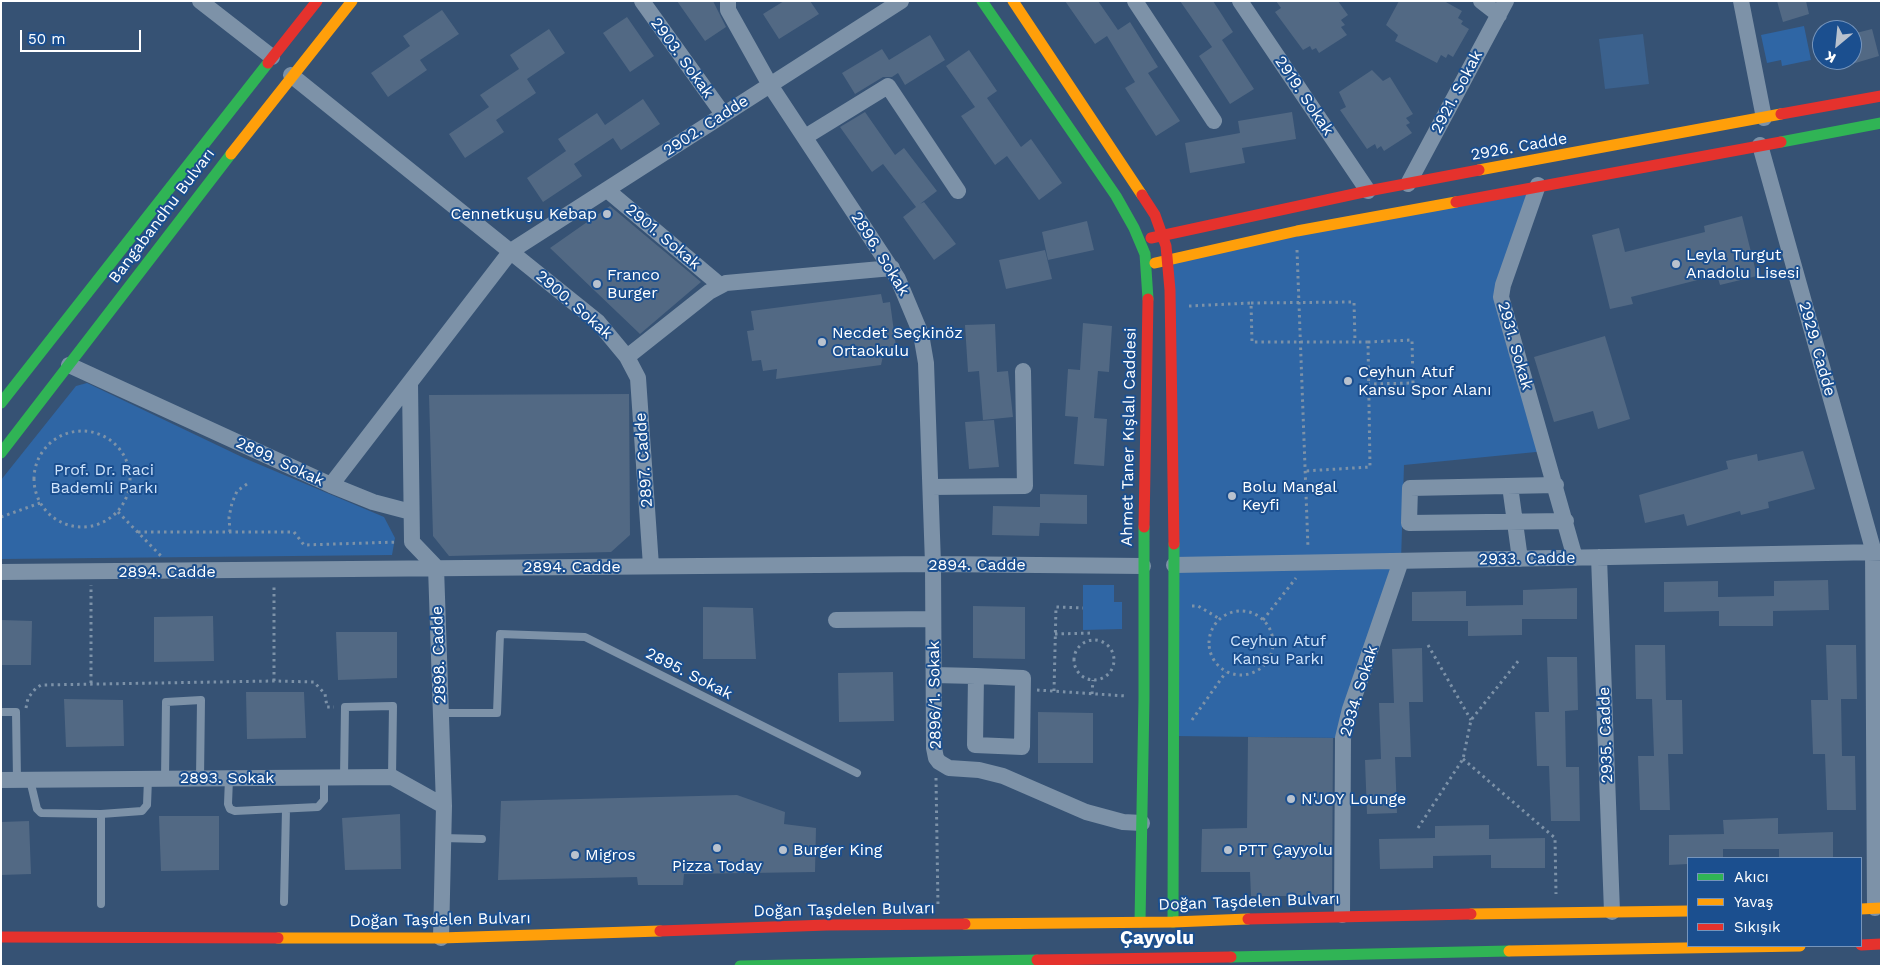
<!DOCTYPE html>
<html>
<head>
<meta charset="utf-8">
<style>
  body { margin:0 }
  #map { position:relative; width:1882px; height:967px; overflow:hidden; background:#365274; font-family:"Work Sans",sans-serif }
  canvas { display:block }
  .frame { position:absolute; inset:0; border:2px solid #fff; pointer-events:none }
  .legend { position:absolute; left:1687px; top:857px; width:175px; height:90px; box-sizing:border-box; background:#1b4f8f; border:1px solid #7695bc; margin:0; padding:6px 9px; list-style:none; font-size:15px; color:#fff }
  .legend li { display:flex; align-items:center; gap:10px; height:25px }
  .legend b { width:25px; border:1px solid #7695bc }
  .north { position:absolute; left:1812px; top:20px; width:50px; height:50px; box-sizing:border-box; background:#1b4f8f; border:1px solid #7695bc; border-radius:50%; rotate:208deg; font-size:14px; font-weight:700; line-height:20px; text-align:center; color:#fff }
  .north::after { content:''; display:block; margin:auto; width:18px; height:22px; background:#b9c2ce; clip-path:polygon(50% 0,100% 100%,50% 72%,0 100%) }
  .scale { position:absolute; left:20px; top:30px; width:121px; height:22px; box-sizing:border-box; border:2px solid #fff; border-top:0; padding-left:6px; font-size:15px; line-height:18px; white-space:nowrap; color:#fff; -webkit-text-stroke:4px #1b4f8f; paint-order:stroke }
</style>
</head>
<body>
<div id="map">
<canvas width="1882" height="967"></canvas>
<div class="frame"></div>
<ul class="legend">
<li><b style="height:6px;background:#30b455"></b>Akıcı</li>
<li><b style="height:6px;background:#ff9f0a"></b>Yavaş</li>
<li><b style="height:6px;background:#e5322d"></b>Sıkışık</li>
</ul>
<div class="north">K</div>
<div class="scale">50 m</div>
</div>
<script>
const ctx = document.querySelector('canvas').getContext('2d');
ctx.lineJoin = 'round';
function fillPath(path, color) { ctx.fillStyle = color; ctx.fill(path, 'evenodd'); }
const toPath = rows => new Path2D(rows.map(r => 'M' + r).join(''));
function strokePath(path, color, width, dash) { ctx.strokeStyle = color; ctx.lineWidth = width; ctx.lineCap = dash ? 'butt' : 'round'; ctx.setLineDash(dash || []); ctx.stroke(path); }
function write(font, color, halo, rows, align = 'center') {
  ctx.font = font + ' "Work Sans",sans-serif'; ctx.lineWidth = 4; ctx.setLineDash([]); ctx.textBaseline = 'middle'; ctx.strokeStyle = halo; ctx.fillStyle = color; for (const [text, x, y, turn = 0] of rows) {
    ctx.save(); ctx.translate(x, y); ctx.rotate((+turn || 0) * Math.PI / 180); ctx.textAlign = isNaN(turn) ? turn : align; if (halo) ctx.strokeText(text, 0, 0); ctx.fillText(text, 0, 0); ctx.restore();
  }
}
const green = toPath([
  [1804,26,1811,60,1782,66,1781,60,1767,63,1761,35],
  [1538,185,1503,285,1546,451,1404,465,1401,561,1343,738,1174,736,1168,259],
  [87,383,244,458,384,517,395,538,392,555,1,559,1,480,76,386],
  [1083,585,1114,585,1114,602,1122,602,1122,629,1083,630]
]);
const water = toPath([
  [1643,34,1649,84,1605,89,1599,39]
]);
const building = toPath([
  [677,1,713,1,726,27,705,41],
  [784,1,810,1,819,14,779,39,763,14],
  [1065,1,1098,1,1118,30,1130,22,1158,67,1148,73,1180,121,1156,136,1125,88,1135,82,1107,36,1095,44],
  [1180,1,1213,1,1233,32,1222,40,1254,89,1230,104,1199,56,1212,47],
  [1276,1,1338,1,1348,15,1341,20,1345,25,1341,27,1347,35,1319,53,1316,48,1312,50,1310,46,1303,50,1275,12,1281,8],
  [1399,1,1444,1,1462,11,1458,18,1463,21,1461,24,1469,29,1453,57,1448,54,1446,58,1441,55,1437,63,1395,41,1398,35,1386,25],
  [1777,1,1806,1,1809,14,1783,22],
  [442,10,459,34,420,60,427,70,388,97,371,73,410,46,403,36],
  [627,17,654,56,630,72,603,33],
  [549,29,565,53,527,79,536,93,496,120,504,132,465,158,449,134,489,107,480,95,519,69,510,55],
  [1872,29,1879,56,1852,64,1852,34],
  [930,35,945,60,905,85,898,73,892,77,883,77,855,94,842,73,882,49,889,60],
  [969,50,997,91,987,98,1021,147,1031,139,1062,183,1039,200,1007,156,995,165,961,116,975,107,946,66],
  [1372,70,1383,81,1390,77,1413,114,1406,118,1410,123,1406,125,1412,133,1384,151,1381,146,1377,149,1375,144,1367,149,1340,110,1346,107,1339,92],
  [643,99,660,124,621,150,613,138,574,164,582,176,543,202,527,178,566,151,558,139,597,113,605,125],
  [865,112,895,155,904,148,937,191,920,204,924,202,956,244,934,260,903,217,916,207,883,164,872,172,840,127],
  [1292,112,1296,139,1242,148,1245,163,1190,173,1185,143,1240,133,1238,121],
  [610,206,701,282,640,334,550,248],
  [1742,216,1757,276,1720,285,1717,275,1631,297,1633,304,1610,309,1592,235,1619,228,1625,252,1705,232,1704,226],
  [1087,221,1094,250,1048,260,1042,232],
  [1045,250,1052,279,1006,289,999,260],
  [881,294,883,303,890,302,897,354,883,356,881,365,776,379,777,369,763,371,761,360,752,361,747,331,754,330,751,311],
  [1083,323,1112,326,1109,372,1098,371,1094,418,1107,419,1104,466,1074,464,1078,417,1065,416,1068,369,1080,370],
  [995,324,997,372,1008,371,1013,417,983,420,979,371,968,372,965,325],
  [1605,336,1630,419,1598,429,1593,411,1554,422,1534,357],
  [629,394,630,535,611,552,449,556,433,536,429,395],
  [994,420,999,467,969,469,965,422],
  [1803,451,1815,489,1768,502,1769,508,1741,515,1740,511,1687,526,1684,514,1645,523,1639,495,1728,469,1726,461,1757,454,1758,461],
  [1040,494,1087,495,1087,524,1040,523,1039,536,992,535,993,506,1040,507],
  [1828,580,1829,610,1773,611,1773,626,1719,626,1719,611,1664,612,1664,582,1718,581,1718,597,1774,596,1774,581],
  [1577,588,1577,619,1522,619,1522,635,1468,636,1468,621,1412,621,1412,592,1466,591,1466,606,1523,605,1523,590],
  [973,606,1025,607,1025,659,973,658],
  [703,607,753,608,756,659,703,659],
  [213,616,214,661,154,662,154,617],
  [1,620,32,621,31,665,1,665],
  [336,632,397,632,397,678,338,680],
  [1635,645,1665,645,1666,700,1682,700,1683,754,1668,754,1670,810,1640,810,1638,756,1654,756,1652,699,1636,699],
  [1826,645,1856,645,1857,699,1841,699,1842,756,1855,756,1856,810,1827,810,1825,754,1813,754,1811,700,1828,700],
  [1422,648,1423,702,1409,702,1411,757,1395,757,1397,813,1367,814,1365,760,1381,759,1379,703,1394,703,1392,649],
  [1547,657,1577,657,1578,710,1565,711,1566,767,1579,767,1580,821,1551,821,1549,766,1537,766,1535,712,1549,712],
  [893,672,894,721,839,722,838,673],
  [246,692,304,692,306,738,247,739],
  [64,699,123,700,124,746,66,747],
  [1038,712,1093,713,1093,763,1038,763],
  [1248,737,1333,738,1332,896,1251,896,1250,872,1201,872,1202,829,1247,828],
  [737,795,785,812,784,824,816,828,815,872,684,874,683,885,638,885,637,877,498,880,501,801],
  [400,814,401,869,345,870,342,818],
  [159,816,219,816,219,870,161,871],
  [1778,818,1778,834,1833,832,1833,858,1779,858,1779,849,1723,849,1723,858,1688,858,1688,864,1669,865,1669,835,1724,834,1723,820],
  [29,821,31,874,1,875,1,822],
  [1489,825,1489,839,1545,838,1545,868,1491,868,1491,855,1433,856,1433,868,1380,869,1379,839,1435,838,1435,826]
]);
const path = toPath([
  [1297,250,1308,548],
  [1251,303,1354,302,1355,342],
  [1189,306,1251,303,1252,342,1368,342,1370,467,1305,471],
  [1368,342,1412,340,1413,383,1369,384],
  '34 479a48 48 0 1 1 96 0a48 48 0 1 1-96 0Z',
  [118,512,161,556],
  [1,517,40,503],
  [138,532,294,532,304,545,398,542],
  [230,532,229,517,232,503,237,491,247,484],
  [1192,606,1198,606,1220,619],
  '1209 643a32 32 0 1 1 64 0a32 32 0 1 1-64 0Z',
  [1263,620,1296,578],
  [1055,634,1094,633],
  '1074 660a20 20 0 1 1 40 0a20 20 0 1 1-40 0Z',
  [1428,645,1471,720],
  [274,681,274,584],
  [91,683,91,585],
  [1037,690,1126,696],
  [1054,691,1056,607,1083,608],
  [1092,694,1093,680],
  [26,708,28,698,36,688,41,685,274,681,314,682,325,694,327,707,334,707],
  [1192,720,1226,672],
  [1463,759,1555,838,1556,894],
  [936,778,938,907],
  [1418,828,1463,759,1471,720,1519,660]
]);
const lane = toPath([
  [1,712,16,712,17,780],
  [441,713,497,713,500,634,585,637,857,773],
  [344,777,345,707,393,706,392,777],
  [229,778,228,804,230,809,235,811,318,807,324,800,324,777],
  [165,779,166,702,201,700,200,778],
  [30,780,37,809,41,813,101,814,142,811,147,805,148,779],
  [443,838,482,839],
  [284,902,286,809],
  [101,904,101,814]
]);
const street = toPath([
  [200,1,272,57],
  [642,1,723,114],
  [728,1,728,10,770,85,898,279,921,334,926,363,933,564,934,748,936,758,939,762,949,768,979,770,1003,776,1086,812,1123,822,1142,823],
  [1135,1,1214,121],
  [1240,1,1368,191],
  [1481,1,1499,15],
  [1741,1,1764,118],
  [291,75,598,322,627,357,709,292,726,283,892,268],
  [805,137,888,86,958,191],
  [1760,145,1873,549,1875,908],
  [1408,184,1506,1],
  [1538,185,1503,285,1501,297,1575,558],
  [607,190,720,285],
  [627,357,638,378,651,566],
  [69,365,331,485,511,251,901,1],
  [410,383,412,542,436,567,444,806,441,938],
  [331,485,373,502,411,512],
  [1556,485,1410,488,1409,523,1566,521],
  [1510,486,1520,559],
  [931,487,1025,486,1023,371],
  [1599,557,1612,912],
  [1174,565,1881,552],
  [1,572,933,564,1143,566],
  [836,620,933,619],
  [934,675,976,676,1023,678,1022,747,975,745,976,676],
  [1,780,392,777,444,806],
  [1342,915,1343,738,1350,709,1401,561]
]);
const fast = toPath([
  [982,1,1116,196,1134,228,1145,254,1148,299],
  [1781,142,1881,123],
  [1,403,268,63],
  [1,453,231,154],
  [1140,922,1144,698,1144,527],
  [1173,922,1174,544],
  [1231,957,1509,951],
  [740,966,1037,960]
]);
const slow = toPath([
  [1013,1,1142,195],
  [231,154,352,1],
  [1479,170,1781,114],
  [1155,263,1297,231,1456,202],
  [1861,909,1881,908],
  [1471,914,1688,911],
  [965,924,1173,922,1248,919],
  [278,938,441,938,660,931],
  [1509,951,1800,946]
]);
const jam = toPath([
  [268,63,317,1],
  [1781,114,1881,96],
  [1142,195,1155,215,1166,246,1170,290,1174,544],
  [1456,202,1781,142],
  [1151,238,1368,191,1479,170],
  [1144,527,1148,299],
  [1248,919,1471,914],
  [660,931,827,925,965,924],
  [1,937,278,938],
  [1861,945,1881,944],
  [1037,960,1231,957]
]);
const markers = [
  [607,214,5,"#b9c2ce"],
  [1676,264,5,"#b9c2ce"],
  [597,284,5,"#b9c2ce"],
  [822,342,5,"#b9c2ce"],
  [1348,381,5,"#b9c2ce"],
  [1232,496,5,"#b9c2ce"],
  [1291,799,5,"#b9c2ce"],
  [717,848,5,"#b9c2ce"],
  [783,850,5,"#b9c2ce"],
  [1228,850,5,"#b9c2ce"],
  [575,855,5,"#b9c2ce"]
];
const streetNames = [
  ["2903. Sokak",682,58,54],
  ["2921. Sokak",1457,92,-62],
  ["2919. Sokak",1304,96,56],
  ["2902. Cadde",706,126,-33],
  ["2926. Cadde",1519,147,-10],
  ["Bangabandhu Bulvarı",162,216,-53],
  ["2901. Sokak",663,237,40],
  ["2896. Sokak",880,254,58],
  ["2900. Sokak",574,305,41],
  ["2931. Sokak",1515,346,74],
  ["2929. Cadde",1817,349,74],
  ["Ahmet Taner Kışlalı Caddesi",1129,437,-89],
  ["2897. Cadde",644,460,-94],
  ["2899. Sokak",280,462,25],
  ["2933. Cadde",1527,559,-1],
  ["2894. Cadde",977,565],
  ["2894. Cadde",572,567],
  ["2894. Cadde",167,572],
  ["2898. Cadde",439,655,-92],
  ["2895. Sokak",689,674,27],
  ["2934. Sokak",1359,691,-73],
  ["2896/1. Sokak",935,695,-91],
  ["2935. Cadde",1606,735,-92],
  ["2893. Sokak",227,778],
  ["Doğan Taşdelen Bulvarı",1249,902,-2],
  ["Doğan Taşdelen Bulvarı",844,910,-1],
  ["Doğan Taşdelen Bulvarı",440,920,-1]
];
const poiNames = [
  ["Cennetkuşu Kebap",597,214,"right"],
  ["Leyla Turgut",1686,255],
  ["Anadolu Lisesi",1686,273],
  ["Franco",607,275],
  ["Burger",607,293],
  ["Necdet Seçkinöz",832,333],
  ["Ortaokulu",832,351],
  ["Ceyhun Atuf",1358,372],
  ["Kansu Spor Alanı",1358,390],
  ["Bolu Mangal",1242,487],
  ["Keyfi",1242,505],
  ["N'JOY Lounge",1301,799],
  ["Burger King",793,850],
  ["PTT Çayyolu",1238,850],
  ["Migros",585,855],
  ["Pizza Today",717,866,"center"]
];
const parkNames = [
  ["Prof. Dr. Raci",104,470],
  ["Bademli Parkı",104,488],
  ["Ceyhun Atuf",1278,641],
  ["Kansu Parkı",1278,659]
];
const quarterNames = [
  ["Çayyolu",1157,938]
];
fillPath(green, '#2f66a5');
fillPath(water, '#3b618d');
fillPath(building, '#526984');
strokePath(path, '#7d92a8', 3, [2.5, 4]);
strokePath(lane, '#7d92a8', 8);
strokePath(street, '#7d92a8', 16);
strokePath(fast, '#30b455', 11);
strokePath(slow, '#ff9f0a', 11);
strokePath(jam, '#e5322d', 11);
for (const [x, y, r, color] of markers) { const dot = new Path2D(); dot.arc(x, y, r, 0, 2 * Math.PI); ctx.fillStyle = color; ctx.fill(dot); strokePath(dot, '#1b4f8f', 2); }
write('16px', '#fff', '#1b4f8f', streetNames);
write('16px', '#fff', '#1b4f8f', poiNames, 'left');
write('16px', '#cfe3fa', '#1b4f8f', parkNames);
write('bold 19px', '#fff', '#1b4f8f', quarterNames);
</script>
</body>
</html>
